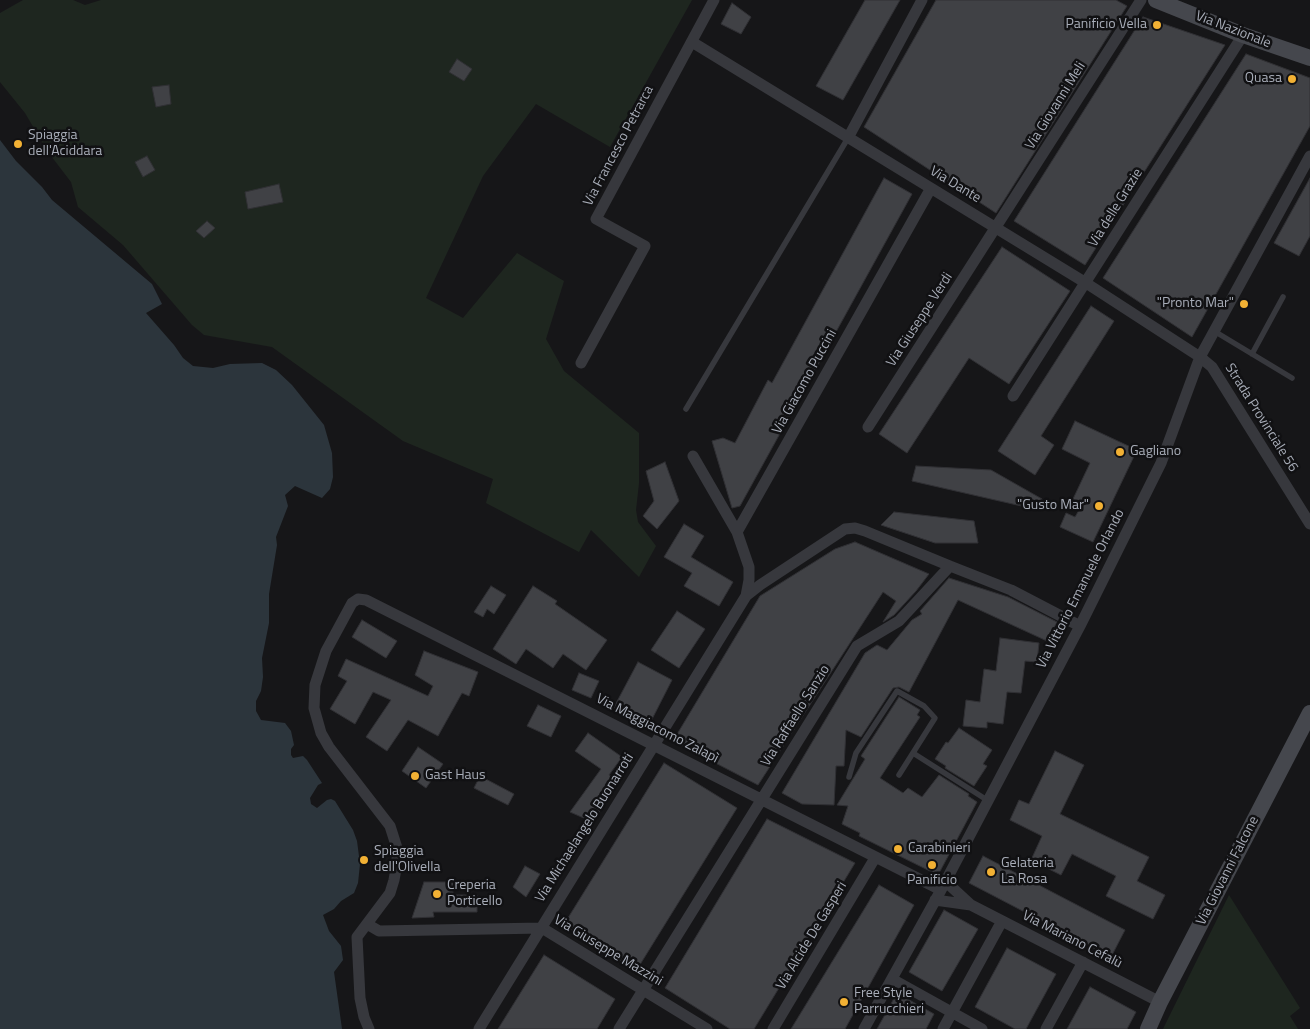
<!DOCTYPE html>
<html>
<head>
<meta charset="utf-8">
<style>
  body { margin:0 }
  canvas { display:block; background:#161618 }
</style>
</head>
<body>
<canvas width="1310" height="1029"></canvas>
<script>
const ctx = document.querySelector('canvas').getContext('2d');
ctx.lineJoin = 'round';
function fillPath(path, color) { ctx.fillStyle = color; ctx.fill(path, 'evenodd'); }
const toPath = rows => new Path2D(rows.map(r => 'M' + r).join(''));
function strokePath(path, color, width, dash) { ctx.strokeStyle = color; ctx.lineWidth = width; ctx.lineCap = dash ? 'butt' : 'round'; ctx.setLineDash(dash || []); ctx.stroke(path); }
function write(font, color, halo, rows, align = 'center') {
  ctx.font = font + ' "Titillium Web",sans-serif'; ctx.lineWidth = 5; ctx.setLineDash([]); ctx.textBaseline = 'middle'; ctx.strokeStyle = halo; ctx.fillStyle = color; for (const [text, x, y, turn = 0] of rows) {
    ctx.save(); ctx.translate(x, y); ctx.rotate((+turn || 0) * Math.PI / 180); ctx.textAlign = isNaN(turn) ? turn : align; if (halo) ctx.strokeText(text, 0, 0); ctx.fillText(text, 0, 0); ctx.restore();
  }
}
const green = toPath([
  [23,0,73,0,85,5,101,0,692,0,610,147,536,104,483,176,426,298,463,318,517,253,564,281,546,339,564,371,639,433,639,483,636,510,638,522,656,546,639,577,591,530,579,552,486,503,493,479,403,441,272,347,204,335,192,325,123,245,78,207,71,182,48,152,25,113,0,82,0,13],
  [1229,895,1300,1008,1290,1016,1298,1029,1163,1029]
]);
const water = toPath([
  [0,140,16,161,42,187,52,200,152,284,162,304,146,313,174,345,183,358,193,366,213,368,230,364,262,363,276,370,292,385,324,425,332,453,333,477,330,489,322,498,295,486,285,495,288,506,276,537,277,545,269,594,269,623,262,658,263,677,261,691,256,701,256,711,261,720,285,723,291,731,294,745,291,749,291,755,293,758,303,756,307,760,322,783,318,785,310,798,311,804,317,808,327,800,331,799,335,801,353,830,357,841,360,864,358,883,354,893,341,901,334,909,323,915,329,931,341,946,343,960,334,972,342,1029,0,1029]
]);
const building = toPath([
  [865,0,900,0,843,100,816,86,865,0],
  [936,0,1116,0,1127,6,996,213,864,127,936,0],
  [732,3,751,17,741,34,721,24,732,3],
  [1143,17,1225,45,1085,265,1014,221,1143,17],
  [1246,54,1310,78,1310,126,1192,337,1103,278,1246,54],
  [457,59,472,69,464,81,449,72,457,59],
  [169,85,171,104,156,107,152,87,169,85],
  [147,156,155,170,143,177,135,162,147,156],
  [884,178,912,194,740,506,732,508,712,441,723,438,735,443,768,380,772,383,884,178],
  [1310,178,1310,236,1299,256,1274,243,1310,178],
  [279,184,283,202,248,209,245,192,279,184],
  [207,221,215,228,204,238,196,231,207,221],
  [1002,247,1070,291,1009,384,969,358,907,453,879,434,1002,247],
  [1091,306,1114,321,1041,436,1054,445,1035,475,998,451,1091,306],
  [1075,421,1137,450,1093,542,1060,527,1066,513,1075,517,1082,505,1073,499,1090,463,1062,449,1075,421],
  [665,462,679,501,657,529,643,516,654,501,646,471,665,462],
  [916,466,991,470,1042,499,1039,510,912,481,916,466],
  [894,512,974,521,978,543,935,543,881,525,894,512],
  [684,524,704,536,691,557,733,582,719,606,684,586,692,573,664,557,684,524],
  [855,542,929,574,916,591,894,615,883,622,896,601,883,592,758,785,673,741,760,596,835,549,855,542],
  [949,578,1008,597,1057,622,1047,641,958,600,909,692,899,687,893,688,861,737,846,730,844,766,836,766,834,805,802,804,782,793,865,653,877,645,887,650,912,620,922,614,920,611,949,578],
  [491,586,506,595,494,614,487,609,483,617,474,612,491,586],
  [533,586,557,601,555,604,607,640,586,670,563,654,553,668,526,649,516,664,493,649,533,586],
  [677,611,705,629,679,668,651,650,677,611],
  [362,620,397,641,386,658,352,637,362,620],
  [1000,638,1039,643,1037,662,1025,661,1021,693,1007,692,1003,724,987,722,987,728,963,726,966,700,980,702,984,669,996,671,1000,638],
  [424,651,478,672,469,696,462,693,438,736,408,720,387,751,366,737,391,700,373,692,355,724,330,709,347,681,338,676,346,659,428,696,433,686,415,675,424,651],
  [638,662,672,680,648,727,613,709,638,662],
  [579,673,599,681,591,698,572,690,579,673],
  [899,697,920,710,917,715,920,717,880,778,903,793,908,788,922,797,939,775,969,794,968,796,977,802,938,875,859,836,860,833,842,824,848,806,837,805,865,759,861,756,899,697],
  [538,705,561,716,551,737,527,726,538,705],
  [959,728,992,750,983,764,987,766,974,786,945,768,946,766,935,759,946,742,948,743,959,728],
  [588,733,622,757,609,775,618,781,593,822,570,812,601,769,575,751,588,733],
  [418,747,443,764,426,788,402,771,418,747],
  [1055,751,1084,765,1060,814,1149,857,1137,881,1165,895,1153,919,1106,896,1116,876,1072,854,1061,875,1031,860,1042,836,1010,820,1019,800,1029,804,1055,751],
  [664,763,737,808,636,971,563,926,664,763],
  [480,776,514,794,508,805,474,788,480,776],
  [767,819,855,863,754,1029,730,1029,665,988,767,819],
  [983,856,1125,930,1111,957,969,883,983,856],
  [525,866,540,874,526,897,513,887,525,866],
  [424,882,453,882,453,895,477,895,477,912,433,912,434,917,412,918,424,882],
  [879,885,914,905,845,1029,791,1029,879,885],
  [944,910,978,929,942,991,909,972,944,910],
  [1007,948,1056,974,1026,1029,1015,1029,975,1007,1007,948],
  [544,955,615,999,597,1029,498,1029,544,955],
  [1090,987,1136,1012,1127,1029,1067,1029,1090,987],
  [897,993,934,1014,926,1029,877,1029,897,993]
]);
const lane = toPath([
  [1214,331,1292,378],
  [1252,354,1283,297],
  [686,409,848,138],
  [913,753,987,800],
  [849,777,856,753,897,691,924,706,935,718,899,775]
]);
const street = toPath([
  [692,42,1086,283,1200,357,1212,367,1310,524],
  [848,138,922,0],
  [581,363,645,246,596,219,714,0],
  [1013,396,1243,35],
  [868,427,1141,0],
  [693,456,737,532],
  [746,596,749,580,749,567,737,532,931,188],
  [945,881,971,905,1160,1002],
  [935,900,971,905],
  [367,924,379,931,542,928,707,1029],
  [892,979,982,1029],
  [369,1029,364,1017,360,998,357,937,390,893,394,880,397,863,397,848,390,826,329,747,321,733,314,708,315,685,326,651,352,603,358,599,366,600,941,890],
  [479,1029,746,596,760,585,845,529,855,528,865,531,950,566],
  [619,1029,857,646,899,621,950,566,1011,590,1080,626],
  [773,1029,875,858],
  [864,1029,941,890,1080,626,1161,463,1200,357,1310,156],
  [943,1029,1002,921],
  [1046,1029,1083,962]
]);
const secondary = toPath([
  [1156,0,1243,35,1310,58],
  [1148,1029,1160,1002,1310,713]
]);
const markers = [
  [1157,25,5,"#f2b134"],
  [1292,79,5,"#f2b134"],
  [18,144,5,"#f2b134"],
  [1244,304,5,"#f2b134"],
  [1120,452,5,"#f2b134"],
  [1099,506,5,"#f2b134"],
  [415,776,5,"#f2b134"],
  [898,849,5,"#f2b134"],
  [364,860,5,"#f2b134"],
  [932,865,5,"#f2b134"],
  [991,872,5,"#f2b134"],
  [437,894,5,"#f2b134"],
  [844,1002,5,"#f2b134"]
];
const poiNames = [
  ["Panificio Vella",1147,25,"right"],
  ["Quasa",1282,79,"right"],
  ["Spiaggia",28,136],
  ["dell'Aciddara",28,152],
  ["\"Pronto Mar\"",1234,304,"right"],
  ["Gagliano",1130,452],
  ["\"Gusto Mar\"",1089,506,"right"],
  ["Gast Haus",425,776],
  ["Carabinieri",908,849],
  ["Spiaggia",374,852],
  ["dell'Olivella",374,868],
  ["Gelateria",1001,864],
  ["La Rosa",1001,880],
  ["Panificio",932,881,"center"],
  ["Creperia",447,886],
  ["Porticello",447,902],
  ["Free Style",854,994],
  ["Parrucchieri",854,1010]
];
const streetNames = [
  ["Via Nazionale",1233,30,21],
  ["Via Giovanni Meli",1056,106,-58],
  ["Via Francesco Petrarca",619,146,-62],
  ["Via Dante",955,185,31],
  ["Via delle Grazie",1116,208,-58],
  ["Via Giuseppe Verdi",920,320,-57],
  ["Via Giacomo Puccini",805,382,-61],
  ["Strada Provinciale 56",1261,418,58],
  ["Via Vittorio Emanuele Orlando",1081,589,-63],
  ["Via Raffaello Sanzio",796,716,-58],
  ["Via Maggiacomo Zalapì",657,729,27],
  ["Via Michaelangelo Buonarroti",585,828,-58],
  ["Via Giovanni Falcone",1228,871,-63],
  ["Via Alcide De Gasperi",812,936,-59],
  ["Via Mariano Cefalù",1072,940,27],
  ["Via Giuseppe Mazzini",608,951,31]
];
fillPath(green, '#1e261f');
fillPath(water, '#2c353c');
fillPath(building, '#404145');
strokePath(building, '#303034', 1);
strokePath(lane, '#37383d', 5.5);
strokePath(street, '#37383d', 11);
strokePath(secondary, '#45474d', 16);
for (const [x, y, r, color] of markers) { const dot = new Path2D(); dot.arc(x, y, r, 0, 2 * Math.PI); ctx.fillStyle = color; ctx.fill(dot); strokePath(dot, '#111113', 2); }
write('14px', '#a8adb8', '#111113', poiNames, 'left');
write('14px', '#a8adb8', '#111113', streetNames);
</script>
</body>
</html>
